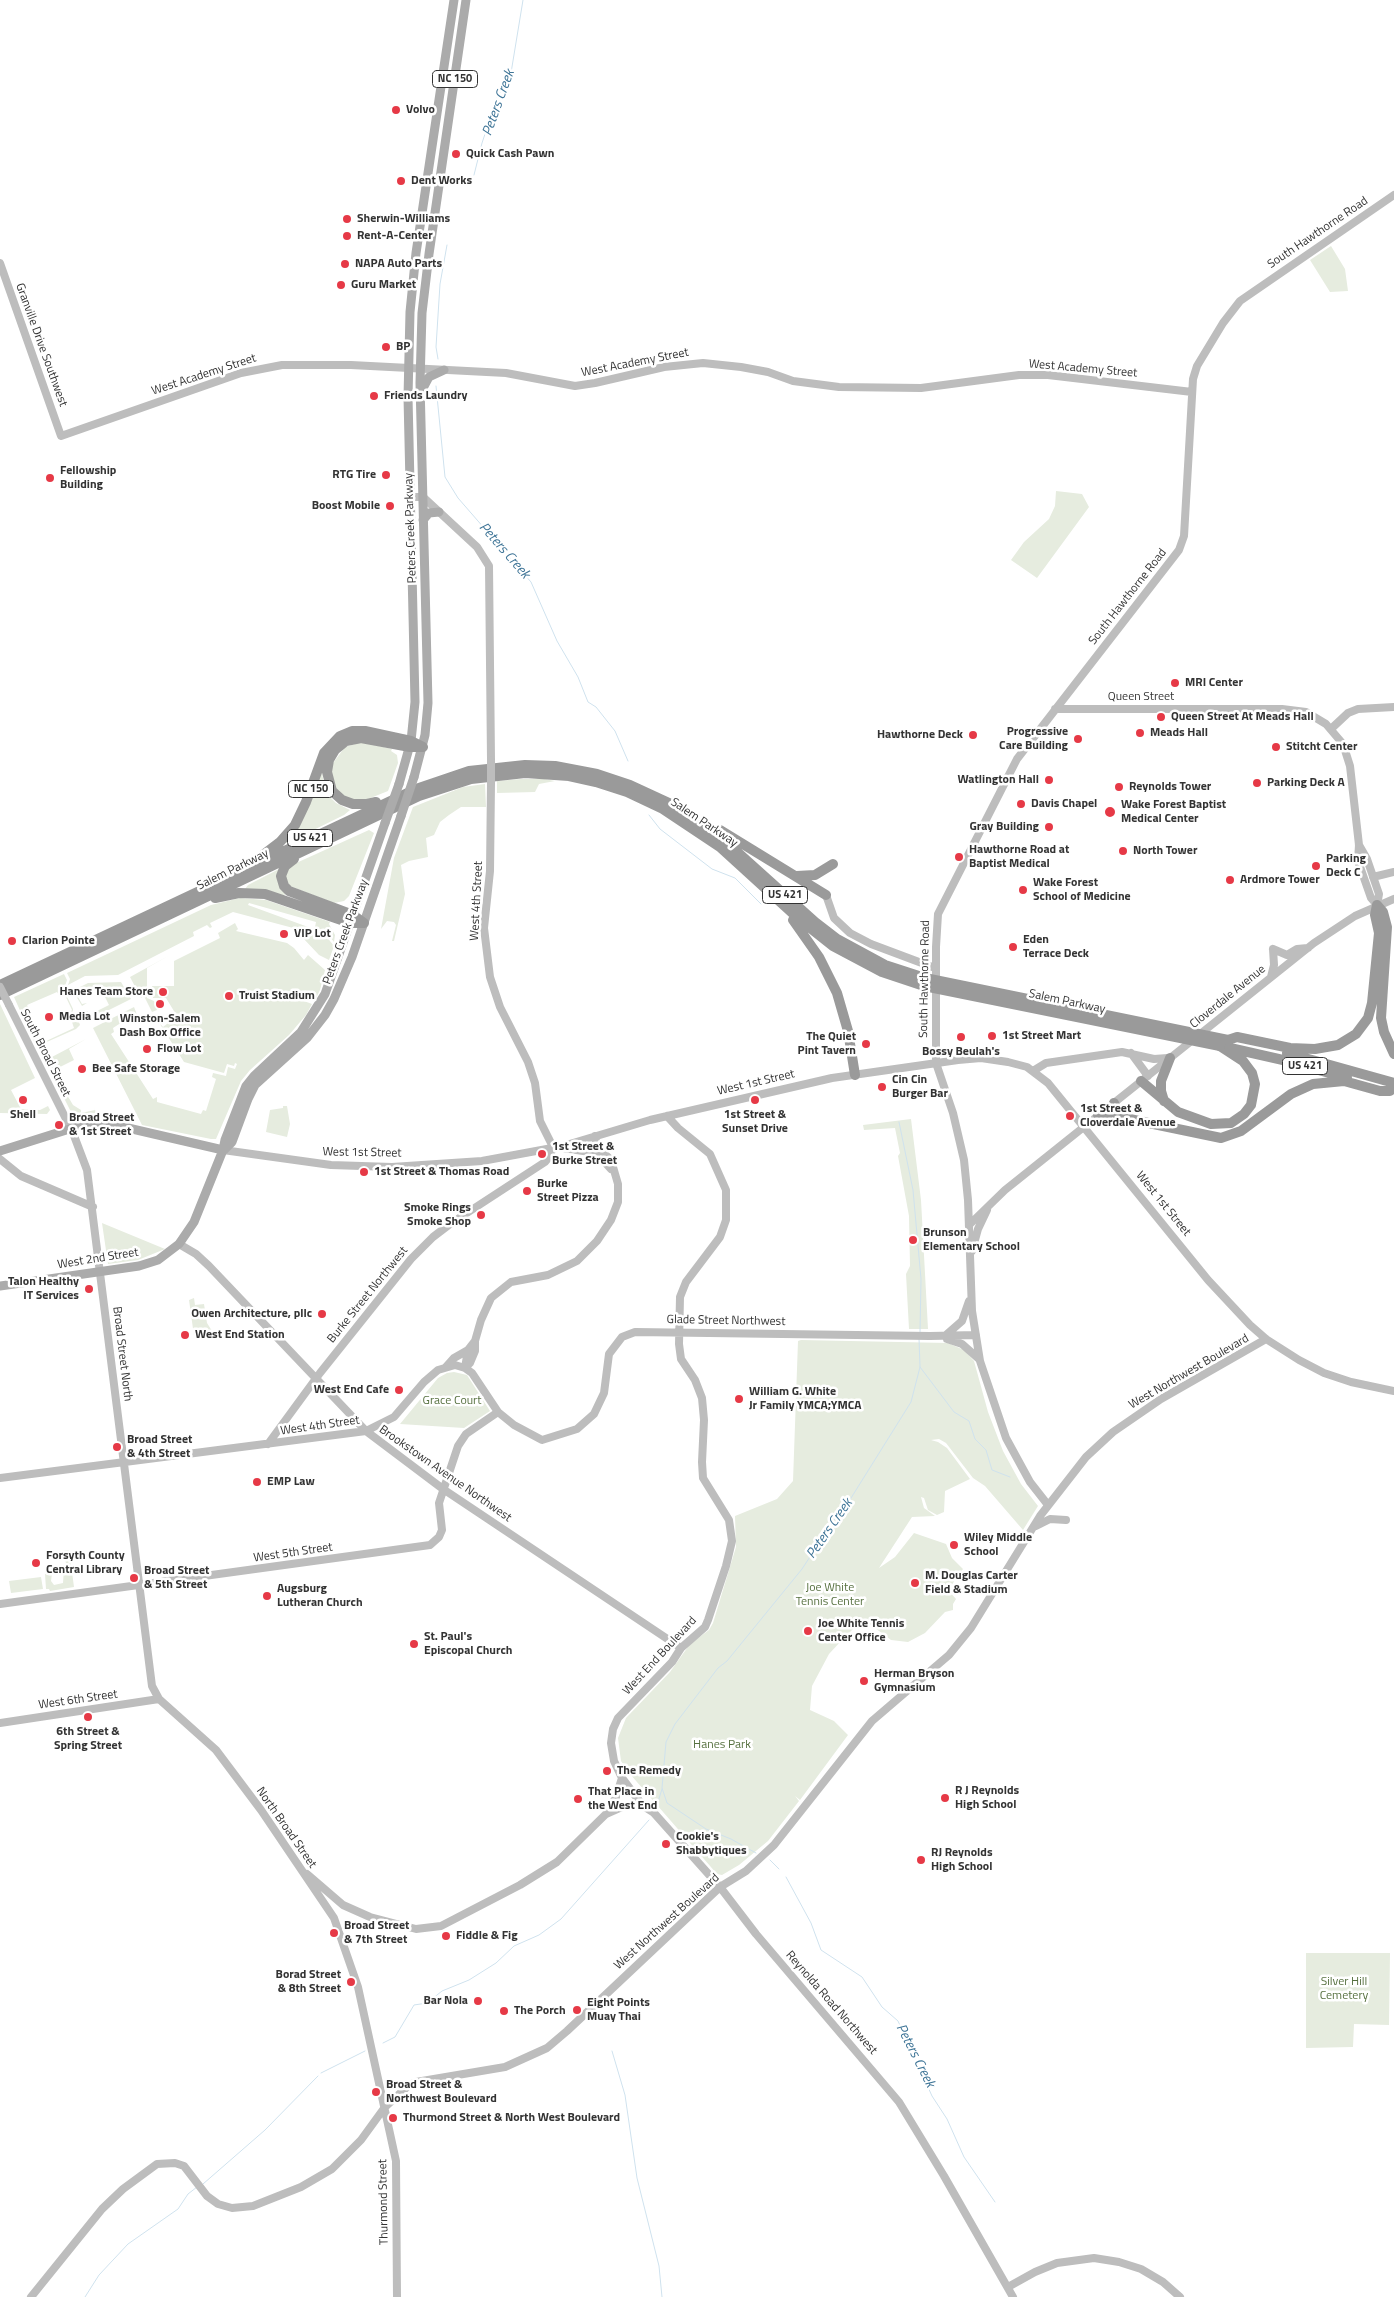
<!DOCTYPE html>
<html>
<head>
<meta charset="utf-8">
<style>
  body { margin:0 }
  canvas { display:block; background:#fff }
</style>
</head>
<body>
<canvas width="1394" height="2297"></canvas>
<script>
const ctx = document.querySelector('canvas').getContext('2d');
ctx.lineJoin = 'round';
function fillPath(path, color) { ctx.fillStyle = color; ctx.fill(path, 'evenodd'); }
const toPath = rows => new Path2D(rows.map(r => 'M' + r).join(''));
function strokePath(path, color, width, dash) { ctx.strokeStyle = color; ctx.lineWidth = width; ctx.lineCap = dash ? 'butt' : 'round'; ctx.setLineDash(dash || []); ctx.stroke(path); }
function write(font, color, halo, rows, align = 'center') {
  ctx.font = font + ' "Titillium Web",sans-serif'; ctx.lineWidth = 5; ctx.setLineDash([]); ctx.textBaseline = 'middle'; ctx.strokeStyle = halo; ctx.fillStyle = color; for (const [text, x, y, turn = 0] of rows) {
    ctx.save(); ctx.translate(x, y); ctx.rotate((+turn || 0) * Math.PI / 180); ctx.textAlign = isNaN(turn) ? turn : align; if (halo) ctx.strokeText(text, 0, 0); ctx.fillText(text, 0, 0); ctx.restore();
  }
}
const green = toPath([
  [1331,246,1345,269,1348,291,1330,292,1310,260],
  [1056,491,1082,494,1089,507,1037,578,1011,560,1024,542,1049,519,1055,506],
  [362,742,392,749,391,751,397,755,398,763,388,791,368,799,353,800,343,797,337,792,330,774,333,763,345,747],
  [322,773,325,789,329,796,336,803,350,810,344,815,287,843,284,842],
  [521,779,544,779,555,781,539,784,535,792,497,793,497,781],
  [485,784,486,807,461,807,449,815,440,822,434,835,426,838,428,857,409,861,401,865,405,894,394,941,392,941,396,925,394,922,387,921,381,929,394,858,413,807,463,787],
  [369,830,374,833,349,896,344,901,334,903,290,886,286,880,286,875,288,869,294,864],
  [281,868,286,892,284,896,245,889,248,885],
  [240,898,266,900,330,922,329,924,335,935,334,942,326,932,315,927,316,922,249,903,248,905,319,931,326,936,334,946,329,960,319,955,302,937,304,934,297,929,233,912,210,923,212,927,210,928,207,925,193,932,194,936,118,975,85,976,68,985,70,979,67,973,211,905],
  [235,923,238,929,236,931,287,943,294,948,304,960,308,955,325,970,320,990,316,998,306,994,304,1001,312,1004,306,1015,289,1035,250,1070,241,1081,216,1139,211,1139,142,1125,93,1028,134,1007,138,1017,133,1015,113,1028,114,1032,111,1034,153,1099,157,1097,157,1102,201,1114,203,1110,206,1111,216,1079,212,1077,213,1073,226,1076,228,1067,235,1069,237,1064,235,1063,234,1066,227,1064,224,1073,184,1062,158,1021,163,1027,177,1016,166,998,153,998,152,986,174,986,174,961,220,938,218,933],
  [170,955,147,968,147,998,154,1001,157,1010,152,1012,144,996,141,998,130,977],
  [64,974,67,980,65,986,63,988,73,1009,73,1013,69,1014,72,1010,64,993,59,995,57,992,27,1005,29,1009,24,1012,37,1040,42,1039,44,1042,74,1028,72,1022,75,1019,78,1019,80,1025,76,1029,40,1045,34,1042,14,997],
  [121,982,131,999,89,1020,85,1013,87,1011,91,1014,109,1005,103,993,90,990,77,995,82,1004,87,1003,82,1006,76,996,76,989,88,983],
  [0,1004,35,1078,11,1090,21,1109,40,1110,48,1106,50,1110,47,1114,0,1113],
  [86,1039,69,1049,74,1060,60,1067,62,1072,57,1075,59,1080,56,1083,49,1068,50,1058],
  [63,1088,73,1105,81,1110,81,1113,95,1110,94,1106,97,1117,74,1118,60,1090],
  [283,1106,287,1106,290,1124,287,1137,266,1132,270,1110,283,1108],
  [911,1119,921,1200,928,1329,909,1329,906,1274,910,1266,909,1216,898,1156,900,1153,895,1128,864,1130,863,1125],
  [102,1223,165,1249,138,1260,108,1264],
  [194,1298,195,1305,204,1304,207,1323,212,1331,203,1331,203,1335,194,1336,189,1300],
  [801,1340,948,1343,964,1350,974,1361,988,1412,1003,1451,1021,1484,1038,1506,1023,1530,985,1486,973,1478,946,1443,939,1439,931,1440,938,1442,947,1448,970,1479,945,1491,944,1512,937,1515,928,1510,924,1498,921,1497,924,1508,935,1516,912,1517,879,1568,895,1557,914,1533,946,1544,952,1558,963,1569,948,1590,956,1599,953,1604,953,1610,945,1612,925,1633,908,1642,891,1640,863,1619,843,1639,841,1638,842,1640,829,1654,812,1686,810,1710,834,1721,848,1735,800,1800,795,1796,799,1801,768,1841,739,1865,722,1875,717,1874,630,1774,621,1761,618,1738,626,1718,670,1672,690,1644,709,1630,713,1623,736,1547,735,1516,777,1499,793,1481,798,1341],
  [454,1372,467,1375,490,1411,464,1428,400,1424,438,1378,447,1373],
  [69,1550,74,1587,50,1591,49,1589,46,1589,45,1574,52,1573,51,1581,54,1585,63,1583,64,1568,67,1566,62,1551],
  [41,1577,43,1589,11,1593,9,1581],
  [1306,1953,1390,1953,1389,2025,1354,2024,1353,2047,1306,2048]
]);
const stream = toPath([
  [474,175,482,143,498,95,510,79,523,0],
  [438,359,436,347,440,284,447,245],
  [436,386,445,477,458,498,531,582,557,641,578,677,588,702,596,707,615,731,628,761],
  [649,815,660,829,712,869,735,878,761,904],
  [899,1122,913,1190,921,1279,920,1332],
  [920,1367,954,1412,969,1421,975,1439,986,1450,992,1470,1010,1477],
  [657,1805,662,1789],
  [756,1853,731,1839,706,1829,667,1803,662,1788,666,1742,675,1724,718,1668,727,1661,802,1569,834,1520,851,1498,911,1402,920,1367,919,1338],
  [770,1860,779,1869],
  [786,1877,811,1923,821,1950,862,1977,882,2007,898,2021,932,2096,947,2119,964,2157,995,2202],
  [383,2043,395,2037,414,2005,427,2003,442,1991,469,1980,496,1963,514,1946,539,1935,561,1919,649,1820],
  [612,2051,625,2095,637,2178,659,2266,662,2297],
  [321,2073,365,2051],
  [203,2184,265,2130,318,2076],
  [85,2297,99,2275,128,2244,178,2209,188,2194,197,2187]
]);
const secondary = toPath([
  [0,263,61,436,241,373,282,365,351,365,506,373,575,386,595,383,664,367,703,363,741,367,768,372,793,381,839,387,921,388,1019,375,1048,375,1192,392],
  [410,497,423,497,477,547,489,566,491,760],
  [1055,709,1282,709,1306,712,1326,724,1343,744,1350,766,1359,845,1358,861,1371,898,1377,905],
  [1332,728,1348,713,1358,709,1394,707],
  [491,783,490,871,484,928,490,977,500,1007,528,1062,535,1083,540,1121,553,1147],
  [1359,845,1367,859,1379,894,1377,905],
  [1373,877,1394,872],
  [826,895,834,918,850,933,871,944,935,968],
  [1273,949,1287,955,1297,949,1308,948],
  [1271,977,1274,965,1273,949],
  [9,1005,73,1133,87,1170,152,1686,159,1699,216,1750,261,1810,334,1918,358,1987,396,2161,397,2297],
  [1131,1053,1148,1076],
  [1033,1071,1046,1063,1122,1052,1154,1059,1168,1058],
  [667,1116,678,1128,710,1154,726,1190,726,1220,720,1237,686,1282,680,1297,679,1344,681,1359,695,1380,702,1398,704,1420,702,1462,703,1478,729,1520,732,1541,726,1566,708,1620,705,1627,681,1648,672,1662,618,1718,613,1729,611,1743,614,1761,622,1778,643,1806,654,1813,720,1887,756,1934,899,2102,944,2176,1013,2297],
  [563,1148,590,1152,602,1159,611,1169],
  [223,1150,331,1165,392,1167,482,1161,563,1146,650,1120,832,1078,958,1060,981,1058,1008,1062,1027,1067,1048,1083,1208,1280,1250,1325,1266,1339,1299,1360,1324,1373,1351,1382,1394,1391],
  [0,1159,21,1176,93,1207],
  [969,1225,1005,1190,1314,943,1355,916,1394,899],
  [179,1244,196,1254,209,1266,366,1431,443,1489,681,1648],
  [972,1251,978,1229,987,1210],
  [946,1335,962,1321,969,1301],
  [947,1339,962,1344,979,1359],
  [446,1367,454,1358,468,1350],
  [465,1368,468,1350,475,1341,481,1320,491,1298,511,1282,548,1275,577,1261,597,1241,611,1220,618,1202,618,1184,611,1160,597,1147,595,1136],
  [465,1368,470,1363,475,1351,475,1341],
  [268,1444,320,1373,411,1259,433,1237,450,1224,545,1162,550,1156,553,1147],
  [0,1478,366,1431,394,1417,424,1382,438,1370,455,1365,465,1368,472,1373,498,1412,514,1425,542,1440,577,1429,594,1414,604,1393,609,1354,622,1337,635,1332,930,1336,976,1335],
  [1048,1505,1030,1482,1006,1438,980,1361,972,1311,968,1200,964,1160,953,1113,936,1063,936,947,938,914,1017,759,1179,550,1184,536,1193,379,1197,366,1223,323,1240,301,1394,195],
  [1036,1526,1050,1519,1066,1520],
  [0,1604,430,1545,439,1537,442,1530,439,1503,458,1446,466,1434,498,1412],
  [0,1723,159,1699],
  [606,1814,624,1806,643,1806],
  [307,1874,343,1905,370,1917,416,1929,441,1926,520,1885,557,1862,606,1814,616,1797,622,1778],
  [1008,2287,1035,2272,1057,2263,1094,2258,1119,2262,1141,2269,1163,2282,1180,2297],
  [31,2297,102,2209,123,2189,157,2164,175,2163,184,2166,207,2196,218,2204,232,2208,253,2206,301,2187,332,2169,361,2140,385,2107,407,2087,416,2082,505,2067,547,2048,567,2031,720,1887,746,1871,774,1845,872,1721,949,1655,971,1628,1040,1516,1086,1457,1113,1432,1161,1399,1266,1339]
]);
const primary = toPath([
  [421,392,429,377,444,370],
  [423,520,429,513,439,512],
  [414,777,425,735,428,703,420,383,422,313,429,254,466,0],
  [399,784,411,741,415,702,408,397,410,312,416,253,454,0],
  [224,1150,232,1142,248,1099,255,1085,307,1038,325,1015,334,999,352,957,401,816],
  [0,1151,79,1126,92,1124,128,1128,223,1150],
  [0,1286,139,1266,158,1260,179,1244,194,1222,223,1150,225,1140,246,1086,254,1076,301,1032,325,994,385,823]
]);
const highway = toPath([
  [376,802,367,804,353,804,342,800,332,791,327,772,329,760,335,750,346,741,361,738,410,747,421,747],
  [720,830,826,895],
  [263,855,280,842,295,825,306,802,324,753,340,736,352,731,365,731,411,741,423,747],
  [294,859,285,866,281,876,284,886,289,891,353,915,364,923],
  [797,876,815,875,833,864],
  [215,898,239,893,265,894,350,923,364,923],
  [1377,905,1383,912,1387,927,1381,1018,1384,1032,1394,1054],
  [793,920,819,957,837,993,848,1031,855,1075],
  [0,985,416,789,469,771,525,765,555,766,597,774,630,785,669,803,725,841,815,922,837,939,885,965,925,978],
  [0,995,419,796,471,779,525,773,569,776,596,782,627,792,663,809,720,847,799,919,833,946,882,972,924,986],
  [1228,1040,1237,1037,1290,1048,1315,1049,1338,1045,1356,1034,1368,1018,1372,1003,1379,933,1375,915,1377,905],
  [1230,1048,1283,1060,1347,1078],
  [1287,1053,1394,1083],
  [1141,1081,1178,1112,1211,1124,1231,1123,1244,1114,1251,1105,1255,1084,1252,1073,1243,1061,1220,1046],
  [1164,1101,1161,1091,1161,1081,1170,1058],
  [1114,1103,1118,1113,1123,1118],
  [1098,1115,1115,1116,1221,1138,1241,1131,1291,1094,1313,1084,1344,1081,1380,1091,1390,1091]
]);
const secondaryBridge = toPath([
  [491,760,491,783],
  [0,987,9,1005]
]);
const primaryBridge = toPath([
  [401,816,414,777],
  [385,823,399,784]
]);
const highwayBridge = toPath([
  [925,978,1228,1040],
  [924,986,1220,1046]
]);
const markers = [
  [396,110,5,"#e63946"],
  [456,154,5,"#e63946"],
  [401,181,5,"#e63946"],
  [347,219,5,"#e63946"],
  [347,236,5,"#e63946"],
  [345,264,5,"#e63946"],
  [341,285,5,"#e63946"],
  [386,347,5,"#e63946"],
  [374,396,5,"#e63946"],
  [386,475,5,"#e63946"],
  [50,478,5,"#e63946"],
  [390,506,5,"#e63946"],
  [1175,683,5,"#e63946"],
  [1161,717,5,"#e63946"],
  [1140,733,5,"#e63946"],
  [973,735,5,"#e63946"],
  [1078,739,5,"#e63946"],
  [1276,747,5,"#e63946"],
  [1049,780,5,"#e63946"],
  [1257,783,5,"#e63946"],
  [1119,787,5,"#e63946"],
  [1021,804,5,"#e63946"],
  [1110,812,6,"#e63946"],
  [1049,827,5,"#e63946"],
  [1123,851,5,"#e63946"],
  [959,857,5,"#e63946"],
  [1316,866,5,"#e63946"],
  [1230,880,5,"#e63946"],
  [1023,890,5,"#e63946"],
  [284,934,5,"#e63946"],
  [12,941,5,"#e63946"],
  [1013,947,5,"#e63946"],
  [163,992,5,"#e63946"],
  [229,996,5,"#e63946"],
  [160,1004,5,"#e63946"],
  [49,1017,5,"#e63946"],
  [992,1036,5,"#e63946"],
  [961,1037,5,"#e63946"],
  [866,1044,5,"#e63946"],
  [147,1049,5,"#e63946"],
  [82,1069,5,"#e63946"],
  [882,1087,5,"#e63946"],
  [23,1100,5,"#e63946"],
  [755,1100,5,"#e63946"],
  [1070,1116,5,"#e63946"],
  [59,1125,5,"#e63946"],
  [542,1154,5,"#e63946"],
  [364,1172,5,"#e63946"],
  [527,1191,5,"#e63946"],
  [481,1215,5,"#e63946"],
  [913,1240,5,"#e63946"],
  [89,1289,5,"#e63946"],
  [322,1314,5,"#e63946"],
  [185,1335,5,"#e63946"],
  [399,1390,5,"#e63946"],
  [739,1399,5,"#e63946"],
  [117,1447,5,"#e63946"],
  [257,1482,5,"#e63946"],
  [954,1545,5,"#e63946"],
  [36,1563,5,"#e63946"],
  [134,1578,5,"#e63946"],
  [915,1583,5,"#e63946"],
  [267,1596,5,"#e63946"],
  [808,1631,5,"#e63946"],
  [414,1644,5,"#e63946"],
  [864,1681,5,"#e63946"],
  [88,1717,5,"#e63946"],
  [607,1771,5,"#e63946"],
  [945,1798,5,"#e63946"],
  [578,1799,5,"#e63946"],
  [666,1844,5,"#e63946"],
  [921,1860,5,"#e63946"],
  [334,1933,5,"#e63946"],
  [446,1936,5,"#e63946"],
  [351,1982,5,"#e63946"],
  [478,2001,5,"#e63946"],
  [577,2010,5,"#e63946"],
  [504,2011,5,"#e63946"],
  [376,2092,5,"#e63946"],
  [393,2118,5,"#e63946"]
];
const shields = [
  [455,79,45],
  [311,789,45],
  [310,838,45],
  [785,895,45],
  [1305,1066,45]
];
const shieldNames = [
  ["NC 150",455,79],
  ["NC 150",311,789],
  ["US 421",310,838],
  ["US 421",785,895],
  ["US 421",1305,1066]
];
const poiNames = [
  ["Volvo",406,110],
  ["Quick Cash Pawn",466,154],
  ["Dent Works",411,181],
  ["Sherwin-Williams",357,219],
  ["Rent-A-Center",357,236],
  ["NAPA Auto Parts",355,264],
  ["Guru Market",351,285],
  ["BP",396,347],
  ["Friends Laundry",384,396],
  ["Fellowship",60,471],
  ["Building",60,485],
  ["RTG Tire",376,475,"right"],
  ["Boost Mobile",380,506,"right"],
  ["MRI Center",1185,683],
  ["Queen Street At Meads Hall",1171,717],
  ["Progressive",1068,732,"right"],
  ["Care Building",1068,746,"right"],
  ["Meads Hall",1150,733],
  ["Hawthorne Deck",963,735,"right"],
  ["Stitcht Center",1286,747],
  ["Watlington Hall",1039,780,"right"],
  ["Parking Deck A",1267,783],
  ["Reynolds Tower",1129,787],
  ["Davis Chapel",1031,804],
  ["Wake Forest Baptist",1121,805],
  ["Medical Center",1121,819],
  ["Gray Building",1039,827,"right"],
  ["Hawthorne Road at",969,850],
  ["Baptist Medical",969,864],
  ["North Tower",1133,851],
  ["Parking",1326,859],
  ["Deck C",1326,873],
  ["Ardmore Tower",1240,880],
  ["Wake Forest",1033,883],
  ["School of Medicine",1033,897],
  ["VIP Lot",294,934],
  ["Eden",1023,940],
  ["Terrace Deck",1023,954],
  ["Clarion Pointe",22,941],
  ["Hanes Team Store",153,992,"right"],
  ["Truist Stadium",239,996],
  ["Media Lot",59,1017],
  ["Winston-Salem",160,1019,"center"],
  ["Dash Box Office",160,1033,"center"],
  ["1st Street Mart",1002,1036],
  ["The Quiet",856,1037,"right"],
  ["Pint Tavern",856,1051,"right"],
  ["Flow Lot",157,1049],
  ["Bossy Beulah's",961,1052,"center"],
  ["Bee Safe Storage",92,1069],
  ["Cin Cin",892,1080],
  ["Burger Bar",892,1094],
  ["1st Street &",1080,1109],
  ["Cloverdale Avenue",1080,1123],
  ["Shell",23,1115,"center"],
  ["1st Street &",755,1115,"center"],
  ["Sunset Drive",755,1129,"center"],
  ["Broad Street",69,1118],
  ["& 1st Street",69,1132],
  ["1st Street &",552,1147],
  ["Burke Street",552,1161],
  ["1st Street & Thomas Road",374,1172],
  ["Burke",537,1184],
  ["Street Pizza",537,1198],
  ["Smoke Rings",471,1208,"right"],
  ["Smoke Shop",471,1222,"right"],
  ["Brunson",923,1233],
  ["Elementary School",923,1247],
  ["Talon Healthy",79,1282,"right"],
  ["IT Services",79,1296,"right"],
  ["Owen Architecture, pllc",312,1314,"right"],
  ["West End Station",195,1335],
  ["West End Cafe",389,1390,"right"],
  ["William G. White",749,1392],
  ["Jr Family YMCA;YMCA",749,1406],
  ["Broad Street",127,1440],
  ["& 4th Street",127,1454],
  ["EMP Law",267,1482],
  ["Wiley Middle",964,1538],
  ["School",964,1552],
  ["Forsyth County",46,1556],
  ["Central Library",46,1570],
  ["Broad Street",144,1571],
  ["& 5th Street",144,1585],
  ["M. Douglas Carter",925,1576],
  ["Field & Stadium",925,1590],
  ["Augsburg",277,1589],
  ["Lutheran Church",277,1603],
  ["Joe White Tennis",818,1624],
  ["Center Office",818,1638],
  ["St. Paul's",424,1637],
  ["Episcopal Church",424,1651],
  ["Herman Bryson",874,1674],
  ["Gymnasium",874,1688],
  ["6th Street &",88,1732,"center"],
  ["Spring Street",88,1746,"center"],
  ["The Remedy",617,1771],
  ["R J Reynolds",955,1791],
  ["High School",955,1805],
  ["That Place in",588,1792],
  ["the West End",588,1806],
  ["Cookie's",676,1837],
  ["Shabbytiques",676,1851],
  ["RJ Reynolds",931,1853],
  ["High School",931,1867],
  ["Broad Street",344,1926],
  ["& 7th Street",344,1940],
  ["Fiddle & Fig",456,1936],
  ["Borad Street",341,1975,"right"],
  ["& 8th Street",341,1989,"right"],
  ["Bar Nola",468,2001,"right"],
  ["Eight Points",587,2003],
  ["Muay Thai",587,2017],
  ["The Porch",514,2011],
  ["Broad Street &",386,2085],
  ["Northwest Boulevard",386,2099],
  ["Thurmond Street & North West Boulevard",403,2118]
];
const streetNames = [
  ["South Hawthorne Road",1318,233,-34],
  ["Granville Drive Southwest",41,345,70],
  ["West Academy Street",635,363,-11],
  ["West Academy Street",1083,369,5],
  ["West Academy Street",204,375,-18],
  ["Peters Creek Parkway",411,528,-92],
  ["South Hawthorne Road",1128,597,-52],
  ["Queen Street",1141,697],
  ["Salem Parkway",704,823,34],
  ["Salem Parkway",233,870,-26],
  ["West 4th Street",477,901,-87],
  ["Peters Creek Parkway",346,932,-70],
  ["South Hawthorne Road",925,979,-89],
  ["Cloverdale Avenue",1228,997,-39],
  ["Salem Parkway",1067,1002,12],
  ["South Broad Street",45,1053,63],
  ["West 1st Street",756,1083,-13],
  ["West 1st Street",362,1153,1],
  ["West 1st Street",1163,1204,51],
  ["West 2nd Street",98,1259,-9],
  ["Burke Street Northwest",368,1295,-51],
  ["Glade Street Northwest",726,1321,1],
  ["Broad Street North",122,1354,83],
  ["West Northwest Boulevard",1189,1372,-30],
  ["West 4th Street",320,1426,-8],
  ["Brookstown Avenue Northwest",445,1474,35],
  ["West 5th Street",293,1553,-8],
  ["West End Boulevard",660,1656,-47],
  ["West 6th Street",78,1700,-8],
  ["North Broad Street",286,1828,55],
  ["West Northwest Boulevard",667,1922,-42],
  ["Reynolda Road Northwest",831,2003,49],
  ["Thurmond Street",384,2202,-91]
];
const parkNames = [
  ["Grace Court",452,1401],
  ["Joe White",830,1588],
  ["Tennis Center",830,1602],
  ["Hanes Park",722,1745],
  ["Silver Hill",1344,1982],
  ["Cemetery",1344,1996]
];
const waterNames = [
  ["Peters Creek",499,103,-70],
  ["Peters Creek",504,551,49],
  ["Peters Creek",830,1529,-55],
  ["Peters Creek",915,2056,63]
];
fillPath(green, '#e6ecdf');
strokePath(stream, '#cfe2ee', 1);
strokePath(secondary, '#bdbdbd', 8);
strokePath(primary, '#ababab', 9);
strokePath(highway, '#9a9a9a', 10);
strokePath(secondaryBridge, '#bdbdbd', 8);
strokePath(primaryBridge, '#ababab', 9);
strokePath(highwayBridge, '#9a9a9a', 10);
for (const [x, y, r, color] of markers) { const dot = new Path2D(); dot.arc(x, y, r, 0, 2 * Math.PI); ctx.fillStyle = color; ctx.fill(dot); strokePath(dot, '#fff', 2); }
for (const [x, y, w] of shields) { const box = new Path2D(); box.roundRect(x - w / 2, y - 8.5, w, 17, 4); ctx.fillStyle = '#fff'; ctx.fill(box); strokePath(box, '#333', 1); }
write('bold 11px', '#333', null, shieldNames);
write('bold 12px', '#333', '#fff', poiNames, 'left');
write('12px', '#333', '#fff', streetNames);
write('12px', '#56703f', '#fff', parkNames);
write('italic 14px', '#3f7597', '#fff', waterNames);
</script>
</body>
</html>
